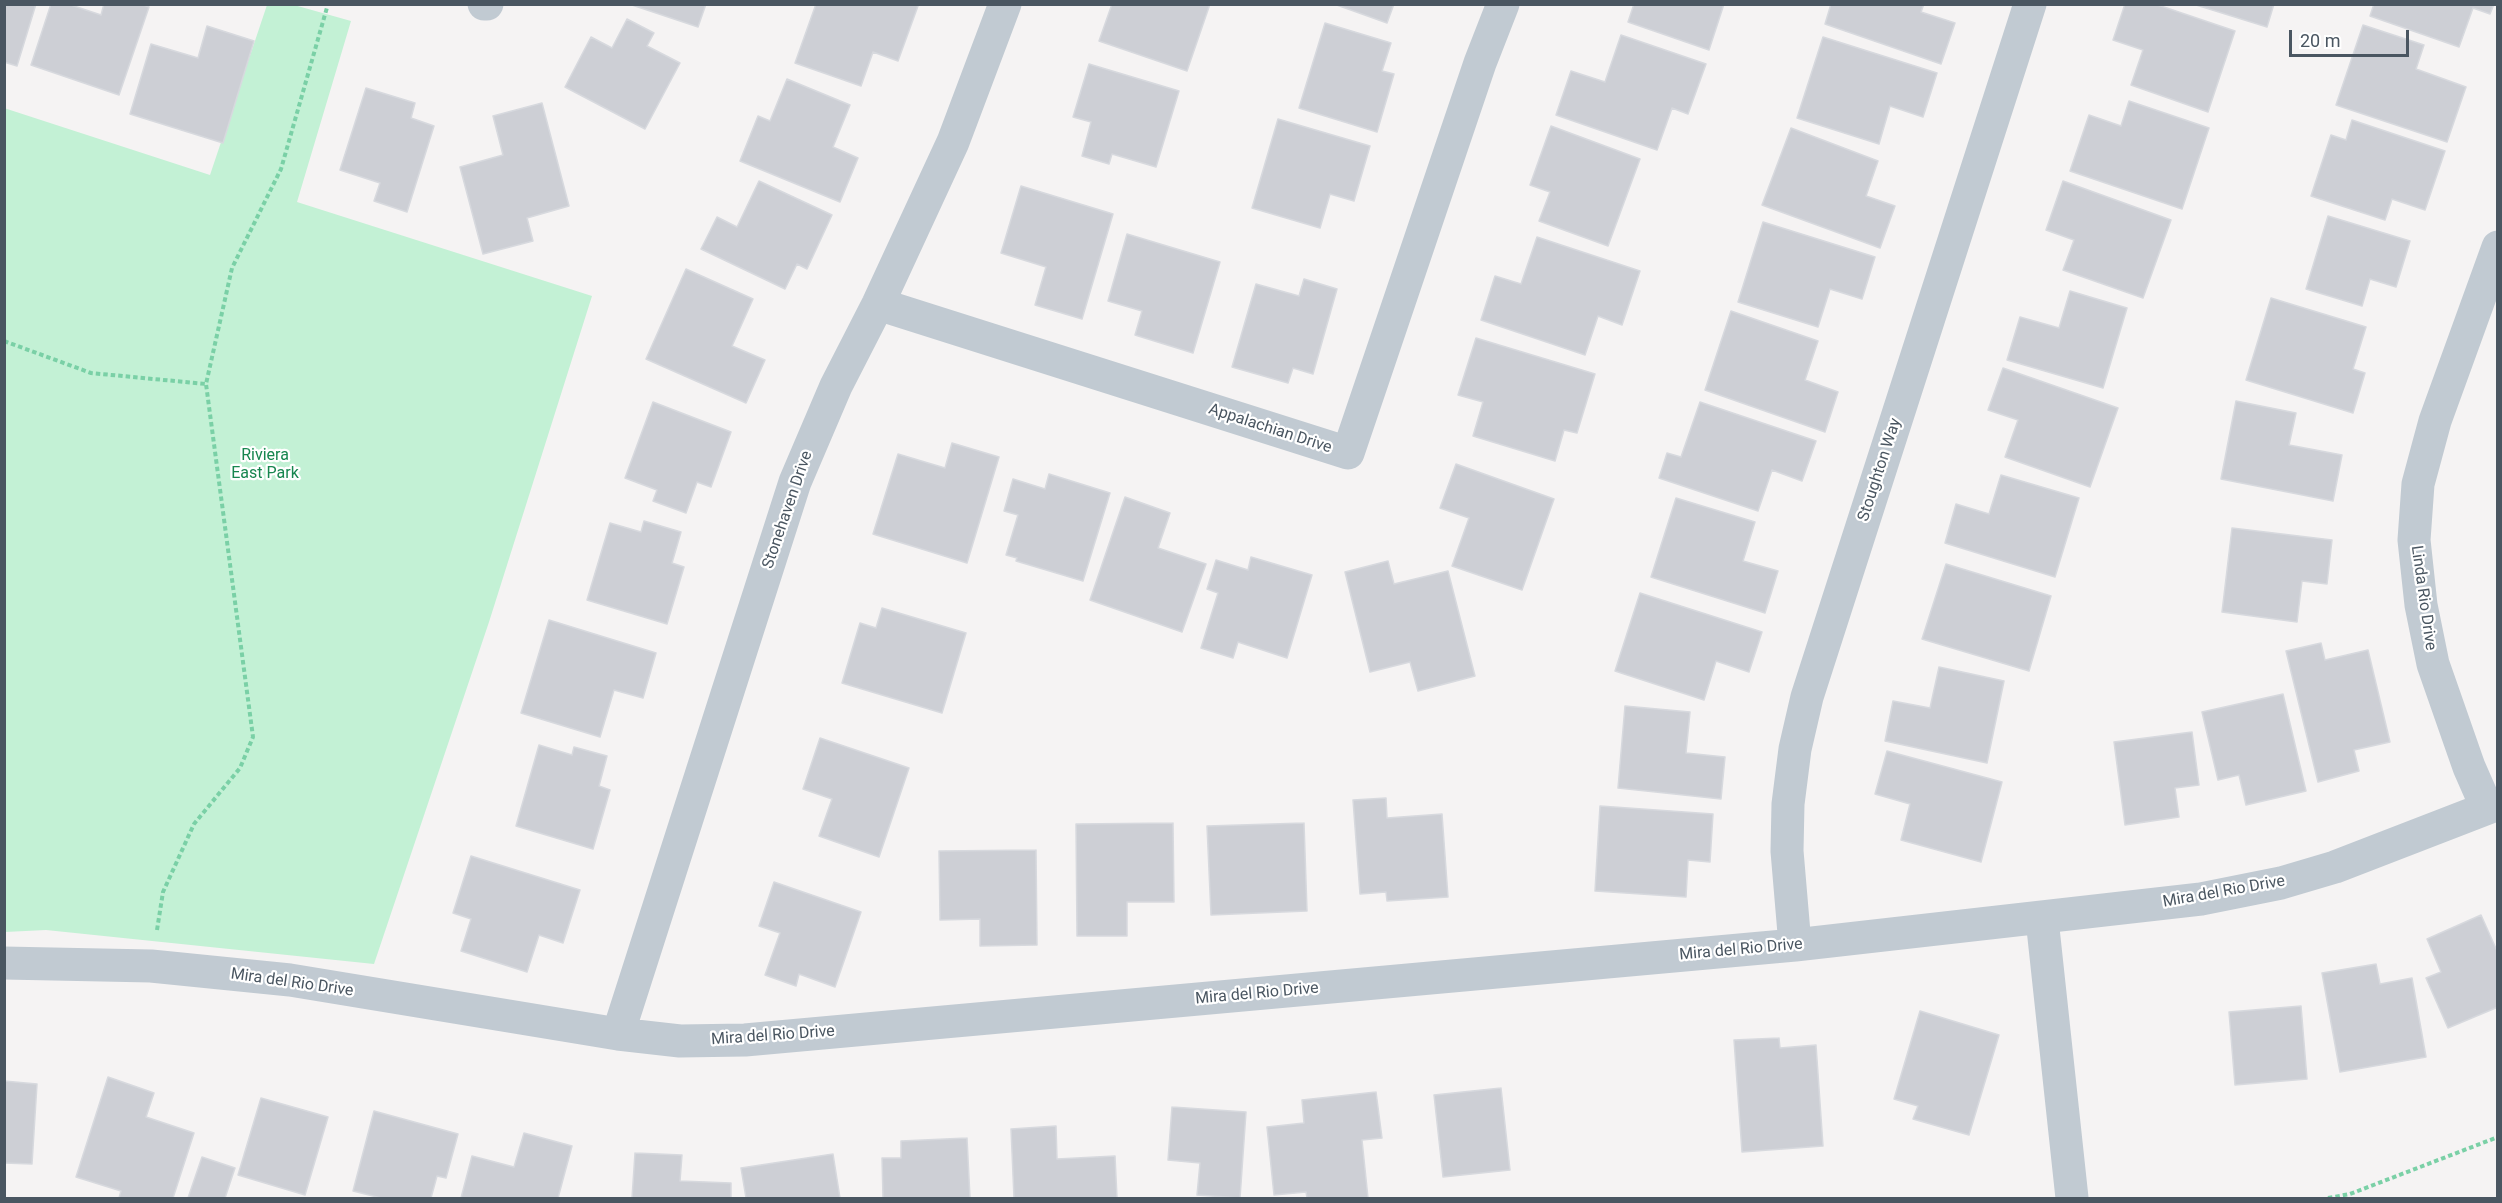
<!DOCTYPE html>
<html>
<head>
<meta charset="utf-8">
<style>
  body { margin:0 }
  #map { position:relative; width:2502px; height:1203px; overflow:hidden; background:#f5f3f3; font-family:Roboto,sans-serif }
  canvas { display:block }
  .frame { position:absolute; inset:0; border:6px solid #4a5661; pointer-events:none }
  .scale { position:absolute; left:2289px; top:30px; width:120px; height:27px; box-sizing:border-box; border:3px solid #4a5661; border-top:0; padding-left:8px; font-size:18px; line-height:21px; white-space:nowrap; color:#4a5661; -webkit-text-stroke:4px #fff; paint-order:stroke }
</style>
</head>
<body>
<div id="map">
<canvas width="2502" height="1203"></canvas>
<div class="frame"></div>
<div class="scale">20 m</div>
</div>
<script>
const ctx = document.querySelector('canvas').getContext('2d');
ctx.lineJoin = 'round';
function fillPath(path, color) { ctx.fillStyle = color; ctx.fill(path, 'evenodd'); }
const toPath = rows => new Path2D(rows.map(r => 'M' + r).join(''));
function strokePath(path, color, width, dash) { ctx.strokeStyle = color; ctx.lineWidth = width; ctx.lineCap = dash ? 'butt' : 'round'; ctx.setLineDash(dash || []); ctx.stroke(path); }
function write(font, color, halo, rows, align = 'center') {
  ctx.font = font + ' Roboto,sans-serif'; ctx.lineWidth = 4.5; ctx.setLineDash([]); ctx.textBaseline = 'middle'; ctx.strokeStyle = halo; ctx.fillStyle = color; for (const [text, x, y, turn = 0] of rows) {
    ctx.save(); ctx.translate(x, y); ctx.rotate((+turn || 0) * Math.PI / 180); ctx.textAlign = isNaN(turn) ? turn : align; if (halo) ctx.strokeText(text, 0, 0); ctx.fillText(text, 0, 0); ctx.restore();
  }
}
const green = toPath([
  [267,5,294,5,351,21,297,202,592,296,489,622,374,964,46,930,5,932,4,108,210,175]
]);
const building = toPath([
  [4,4,36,4,17,66,4,62,4,4],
  [51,4,68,4,101,15,104,4,141,4,149,7,119,95,31,65,51,4],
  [629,4,706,4,698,27,629,4],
  [816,4,913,4,918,6,898,61,873,52,861,86,795,63,816,4],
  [1112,4,1210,4,1187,71,1099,41,1112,4],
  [1334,4,1394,4,1387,23,1334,4],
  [1634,4,1724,4,1709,50,1628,22,1634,4],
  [1831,4,1924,4,1921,12,1955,23,1941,64,1825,24,1831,4],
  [2125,4,2155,4,2235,31,2208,112,2131,85,2143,50,2113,40,2125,4],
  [2193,4,2274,4,2267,27,2193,4],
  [2374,4,2494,4,2490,14,2473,8,2459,47,2370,16,2374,4],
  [627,19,654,33,647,46,680,63,645,129,565,87,591,37,612,48,627,19],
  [1325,23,1391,43,1382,71,1394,74,1377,132,1299,108,1325,23],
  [2363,25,2424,45,2416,69,2466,87,2447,142,2336,105,2363,25],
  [207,26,254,41,223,143,130,114,151,44,198,58,207,26],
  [1621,35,1706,64,1688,114,1672,108,1657,150,1556,115,1571,71,1605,82,1621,35],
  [1823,37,1937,73,1923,117,1890,106,1879,144,1797,118,1823,37],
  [1089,64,1179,91,1156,167,1112,154,1109,164,1082,156,1091,122,1073,117,1089,64],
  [787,79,850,105,833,147,858,158,840,202,740,161,758,116,770,121,787,79],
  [366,88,415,103,411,118,434,126,407,212,374,201,380,183,340,170,366,88],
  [2129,101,2209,128,2182,209,2070,171,2089,115,2121,126,2129,101],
  [542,103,569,206,527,218,533,241,483,254,460,167,503,155,493,116,542,103],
  [1278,119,1370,146,1354,201,1330,194,1320,228,1252,208,1278,119],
  [2352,120,2445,151,2425,210,2392,199,2385,220,2311,196,2331,135,2346,140,2352,120],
  [1551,126,1640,159,1608,246,1539,221,1550,192,1530,185,1551,126],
  [1791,128,1878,161,1866,196,1895,206,1880,248,1762,205,1791,128],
  [759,181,832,215,807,269,797,264,785,289,701,249,717,217,737,227,759,181],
  [2063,181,2171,220,2143,298,2063,270,2074,240,2046,230,2063,181],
  [1021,186,1113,214,1082,319,1035,305,1046,267,1001,253,1021,186],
  [2328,216,2410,241,2396,287,2370,279,2362,306,2306,289,2328,216],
  [1763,222,1875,257,1862,299,1830,289,1818,327,1738,302,1763,222],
  [1127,234,1220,262,1193,353,1135,335,1142,311,1108,301,1127,234],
  [1537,237,1640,271,1622,325,1598,316,1585,355,1481,320,1495,276,1521,284,1537,237],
  [686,269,753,299,732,346,765,360,746,403,646,359,686,269],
  [1304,279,1337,289,1313,374,1293,368,1288,383,1232,367,1256,284,1299,296,1304,279],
  [2070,291,2127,308,2103,388,2007,360,2020,317,2059,328,2070,291],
  [2271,298,2366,327,2353,369,2365,373,2353,413,2246,380,2271,298],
  [1731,311,1818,341,1805,380,1838,392,1825,432,1705,390,1731,311],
  [1476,338,1595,374,1577,433,1564,430,1555,461,1473,436,1483,402,1458,395,1476,338],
  [2003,368,2118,408,2090,487,2005,457,2018,420,1988,410,2003,368],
  [2236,401,2296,413,2289,445,2342,455,2333,501,2221,479,2236,401],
  [653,402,731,432,711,487,697,482,686,513,653,501,657,490,625,478,653,402],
  [1700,402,1816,441,1802,481,1772,470,1758,511,1659,478,1667,453,1681,457,1700,402],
  [952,443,999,457,967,563,873,534,898,454,945,468,952,443],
  [1456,464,1554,499,1522,590,1452,566,1469,518,1440,508,1456,464],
  [1049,474,1110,493,1083,581,1016,561,1017,558,1006,555,1018,515,1004,511,1013,479,1045,489,1049,474],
  [2001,475,2079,498,2055,577,1945,543,1956,504,1989,514,2001,475],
  [1125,497,1170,513,1158,548,1206,564,1182,632,1090,600,1125,497],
  [1676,498,1755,522,1743,561,1778,571,1765,613,1651,577,1676,498],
  [644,521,681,532,672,563,684,567,667,624,587,600,610,523,641,532,644,521],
  [2232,528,2332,540,2327,584,2302,581,2297,622,2222,612,2232,528],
  [1251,557,1312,575,1287,658,1238,642,1233,658,1201,648,1218,593,1207,589,1216,560,1248,570,1251,557],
  [1388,561,1394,584,1448,571,1475,676,1418,691,1410,662,1370,672,1345,572,1388,561],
  [1946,564,2051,596,2029,671,1922,639,1946,564],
  [1640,593,1762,632,1749,672,1716,661,1704,700,1615,671,1640,593],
  [882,608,966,633,942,713,842,683,860,623,876,628,882,608],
  [549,620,656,653,643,698,614,690,600,737,521,713,549,620],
  [2321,643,2325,660,2368,650,2390,742,2354,750,2359,771,2318,782,2286,651,2321,643],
  [1939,667,2004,681,1987,763,1885,741,1893,701,1930,708,1939,667],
  [2283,694,2306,791,2246,805,2239,775,2218,780,2202,712,2283,694],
  [1625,706,1690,712,1686,753,1725,757,1721,799,1618,788,1625,706],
  [2192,732,2199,785,2175,788,2179,817,2125,825,2114,742,2192,732],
  [820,738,909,768,879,857,819,836,832,799,803,789,820,738],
  [539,745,572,755,574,747,607,756,599,786,610,790,593,849,516,826,539,745],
  [1887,751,2002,782,1981,862,1901,840,1910,804,1875,794,1887,751],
  [1386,798,1387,818,1442,814,1448,897,1387,901,1386,892,1360,894,1353,800,1386,798],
  [1600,806,1713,814,1710,862,1688,860,1686,897,1595,891,1600,806],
  [1173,823,1174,902,1127,902,1127,936,1077,936,1076,824,1173,823],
  [1304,823,1307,911,1211,915,1207,826,1304,823],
  [1036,850,1037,945,980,946,980,919,940,920,939,851,1036,850],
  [471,856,580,890,563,943,539,935,527,972,461,951,471,919,453,913,471,856],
  [774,882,861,912,835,987,799,974,796,986,765,975,780,933,759,926,774,882],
  [2481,915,2498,953,2498,1007,2448,1028,2426,978,2441,972,2427,939,2481,915],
  [2376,964,2380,984,2412,978,2426,1057,2340,1072,2322,973,2376,964],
  [2301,1006,2307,1079,2235,1085,2229,1012,2301,1006],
  [1920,1011,1999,1035,1969,1135,1913,1119,1918,1106,1894,1099,1920,1011],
  [1779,1038,1780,1048,1816,1045,1823,1146,1742,1152,1734,1040,1779,1038],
  [108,1077,154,1093,146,1117,194,1133,173,1198,119,1198,121,1191,76,1177,108,1077],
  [4,1081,37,1084,32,1164,4,1163,4,1081],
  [1501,1088,1510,1170,1443,1177,1434,1095,1501,1088],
  [1376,1092,1382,1138,1362,1140,1368,1198,1307,1198,1306,1192,1274,1195,1267,1127,1304,1123,1302,1100,1376,1092],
  [261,1098,328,1117,305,1195,238,1175,261,1098],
  [1172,1107,1246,1112,1240,1198,1197,1195,1200,1163,1168,1160,1172,1107],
  [374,1111,458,1134,446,1178,437,1176,431,1198,381,1198,353,1191,374,1111],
  [1056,1126,1057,1159,1115,1156,1117,1198,1014,1198,1011,1129,1056,1126],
  [524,1133,572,1146,558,1198,461,1198,472,1156,514,1167,524,1133],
  [967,1138,970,1198,883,1198,882,1158,901,1158,901,1141,967,1138],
  [635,1153,682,1155,680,1181,731,1183,731,1198,632,1198,635,1153],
  [833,1154,840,1198,746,1198,741,1168,833,1154],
  [202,1157,235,1168,225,1198,188,1198,202,1157]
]);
const path = toPath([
  [4,341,91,373,206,384,232,268,281,169,328,4],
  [157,930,163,892,194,824,240,768,253,737,206,384],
  [2328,1198,2350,1194,2498,1137]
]);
const minor = toPath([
  [484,4,487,4],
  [878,304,1348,453,1480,63,1503,4],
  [2487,808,2469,767,2433,664,2421,605,2414,540,2418,484,2435,421,2498,247],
  [2042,919,2072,1198],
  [1795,945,1787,851,1788,804,1795,749,1807,697,2030,4],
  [4,963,151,966,290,980,618,1034,680,1041,745,1040,1795,945,2201,899,2281,883,2335,867,2498,804],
  [618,1034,795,482,836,386,878,304,953,142,1005,4]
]);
const streetNames = [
  ["Appalachian Drive",1270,429,18],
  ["Stoughton Way",1880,470,-72],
  ["Stonehaven Drive",788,510,-71],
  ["Linda Rio Drive",2423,598,82],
  ["Mira del Rio Drive",2224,892,-10],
  ["Mira del Rio Drive",1741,950,-5],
  ["Mira del Rio Drive",292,983,8],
  ["Mira del Rio Drive",1257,994,-5],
  ["Mira del Rio Drive",773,1036,-4]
];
const parkNames = [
  ["Riviera",265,456],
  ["East Park",265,474]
];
fillPath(green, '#c3f1d5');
fillPath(building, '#cdcfd5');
strokePath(building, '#d7d9de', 1.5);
strokePath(path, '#7ad0a6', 4, [4.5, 3]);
strokePath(minor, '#c1cad2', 33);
write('16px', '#4a5661', '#fff', streetNames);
write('16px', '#17864f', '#fff', parkNames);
</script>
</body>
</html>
